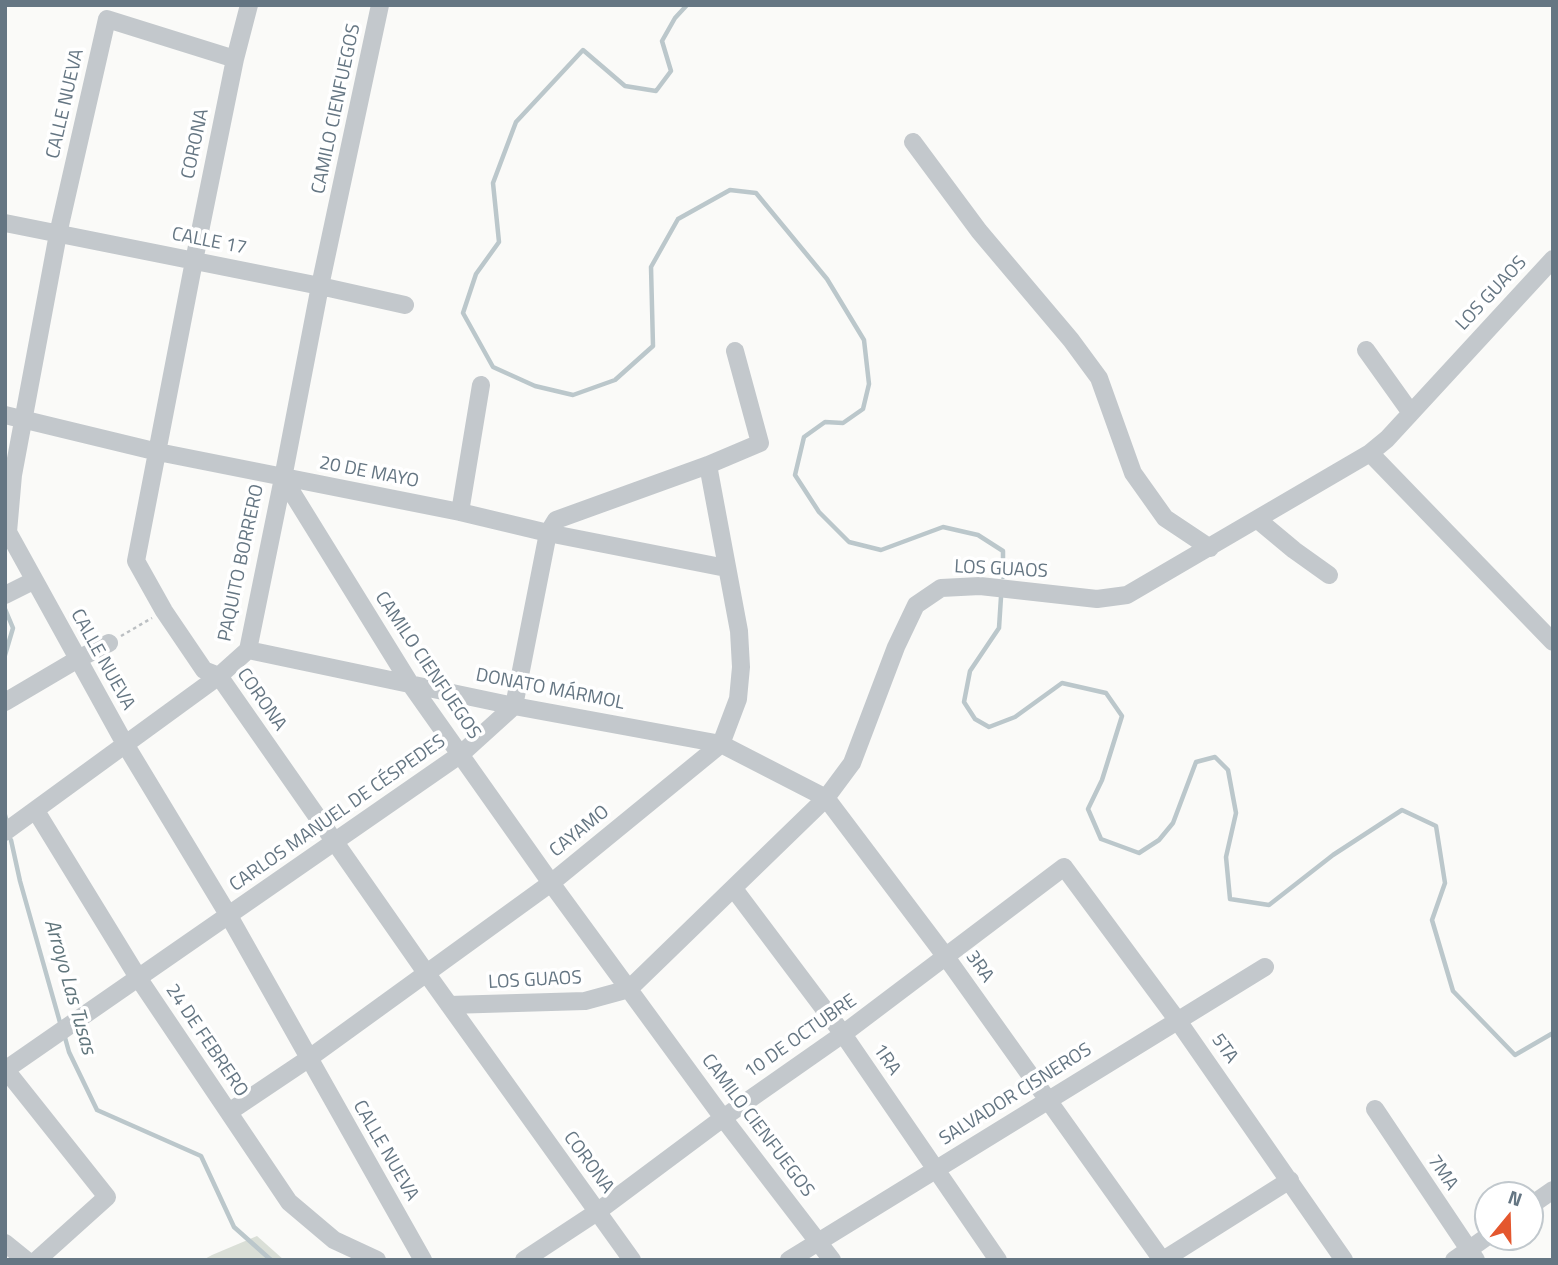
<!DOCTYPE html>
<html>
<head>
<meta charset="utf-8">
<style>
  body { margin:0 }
  #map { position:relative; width:1558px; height:1265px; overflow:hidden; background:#fafaf8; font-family:"Titillium Web",sans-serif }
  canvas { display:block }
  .frame { position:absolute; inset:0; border:7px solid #657683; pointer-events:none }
  .north { position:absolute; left:1474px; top:1181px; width:70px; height:70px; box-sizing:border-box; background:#fff; border:2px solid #c1c8cd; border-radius:50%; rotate:19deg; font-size:19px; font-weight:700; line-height:28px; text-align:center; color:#657683 }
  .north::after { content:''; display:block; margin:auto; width:24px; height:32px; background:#e4572e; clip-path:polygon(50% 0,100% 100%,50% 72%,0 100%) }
</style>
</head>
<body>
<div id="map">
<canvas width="1558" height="1265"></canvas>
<div class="frame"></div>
<div class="north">N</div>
</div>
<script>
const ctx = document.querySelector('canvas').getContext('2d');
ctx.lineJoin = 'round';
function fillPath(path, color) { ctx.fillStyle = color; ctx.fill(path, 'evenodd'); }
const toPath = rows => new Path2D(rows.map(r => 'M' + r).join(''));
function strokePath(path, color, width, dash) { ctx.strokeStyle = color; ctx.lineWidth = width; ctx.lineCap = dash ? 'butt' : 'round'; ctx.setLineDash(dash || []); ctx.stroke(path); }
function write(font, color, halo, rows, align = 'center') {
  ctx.font = font + ' "Titillium Web",sans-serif'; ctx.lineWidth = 7; ctx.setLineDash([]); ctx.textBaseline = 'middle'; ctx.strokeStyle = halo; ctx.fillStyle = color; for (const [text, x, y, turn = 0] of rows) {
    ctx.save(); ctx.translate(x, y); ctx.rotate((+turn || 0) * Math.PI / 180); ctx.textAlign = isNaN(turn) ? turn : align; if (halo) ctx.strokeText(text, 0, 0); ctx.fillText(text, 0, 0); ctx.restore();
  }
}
const green = toPath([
  [257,1236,284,1260,203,1260,212,1255]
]);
const stream = toPath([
  [687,5,675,18,662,41,671,71,656,91,625,86,583,50,516,122,493,183,499,242,476,274,463,313,493,367,535,386,573,395,615,380,653,346,651,267,678,219,730,190,756,193,827,279,864,340,869,384,863,409,843,423,825,422,804,437,795,475,819,512,849,542,881,550,943,527,978,535,1003,551,1003,577],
  [1001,597,999,628,970,671,964,702,975,719,989,727,1015,717,1062,683,1106,693,1122,716,1102,780,1088,809,1101,839,1139,853,1159,840,1173,823,1196,762,1215,757,1228,770,1236,813,1226,857,1230,899,1269,905,1333,855,1402,810,1436,826,1445,883,1432,920,1453,991,1515,1055,1553,1033],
  [5,609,13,628,5,655],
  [5,815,7,823],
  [11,840,20,881,61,1026],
  [64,1034,69,1052,97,1110,201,1156,234,1227,271,1260]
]);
const path = toPath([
  [121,636,152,618]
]);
const minor = toPath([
  [249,5,235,59,194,261,136,561,164,611,204,670,219,676,427,974,632,1260],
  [380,5,320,286,283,478,411,685,551,883,723,1118,832,1260],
  [235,59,107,19,58,234,13,475,8,532,125,744,229,916,423,1260],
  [913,142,979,231,1071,340,1099,378,1133,473,1165,518,1210,548],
  [5,223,320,286,405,305],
  [1366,350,1411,413],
  [5,415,158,452,460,512,548,533,726,568],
  [1370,453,1553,642],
  [460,512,481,385],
  [1258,520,1294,550,1329,575],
  [5,595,33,581],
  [248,650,514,706,721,744,826,798,946,957,1162,1260],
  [5,702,78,659,109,643],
  [36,811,139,979,289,1202,334,1240,377,1260],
  [5,832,219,676,248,650,283,478],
  [734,889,843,1034,998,1260],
  [449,1005,585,1001,629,989,826,798,852,763,896,647,916,605,941,588,980,586,1097,599,1127,595,1370,453,1387,439,1553,259],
  [5,1070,461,754,514,706,548,533,556,520,708,465,760,443,735,351],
  [6,1070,107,1197,37,1260],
  [1375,1109,1476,1260],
  [229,1112,308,1059,551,883,721,744,738,699,741,667,739,631,708,465],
  [1530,1206,1553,1190],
  [5,1243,26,1260],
  [524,1260,597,1212,723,1118,843,1034,1064,867,1178,1021,1344,1260],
  [789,1260,1265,967],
  [1163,1260,1290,1180],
  [1454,1260,1488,1236]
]);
const streetNames = [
  ["CALLE NUEVA",66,104,-77],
  ["CAMILO CIENFUEGOS",337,109,-78],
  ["CORONA",196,144,-78],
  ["CALLE 17",209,242,11],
  ["LOS GUAOS",1492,294,-47],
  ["20 DE MAYO",369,473,11],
  ["PAQUITO BORRERO",242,563,-78],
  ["LOS GUAOS",1001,570,3],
  ["CALLE NUEVA",102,660,61],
  ["CAMILO CIENFUEGOS",427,666,56],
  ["DONATO MÁRMOL",550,690,11],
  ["CORONA",261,700,55],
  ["CARLOS MANUEL DE CÉSPEDES",338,814,-35],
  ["CAYAMO",580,832,-39],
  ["3RA",979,967,55],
  ["LOS GUAOS",535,981,-3],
  ["10 DE OCTUBRE",801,1037,-35],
  ["24 DE FEBRERO",206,1041,56],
  ["5TA",1224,1049,55],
  ["1RA",886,1060,56],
  ["SALVADOR CISNEROS",1016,1095,-32],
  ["CAMILO CIENFUEGOS",757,1126,53],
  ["CALLE NUEVA",385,1151,60],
  ["CORONA",588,1163,54],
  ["7MA",1442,1173,56]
];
const waterNames = [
  ["Arroyo Las Tusas",69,987,74]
];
fillPath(green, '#dadfd7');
strokePath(stream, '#bbc7cb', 4.5);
strokePath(path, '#bbbfc2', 2.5, [3.5, 3.5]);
strokePath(minor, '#c3c8cc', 18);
write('19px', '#657683', '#fff', streetNames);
write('italic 21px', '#60757c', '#fff', waterNames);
</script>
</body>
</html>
